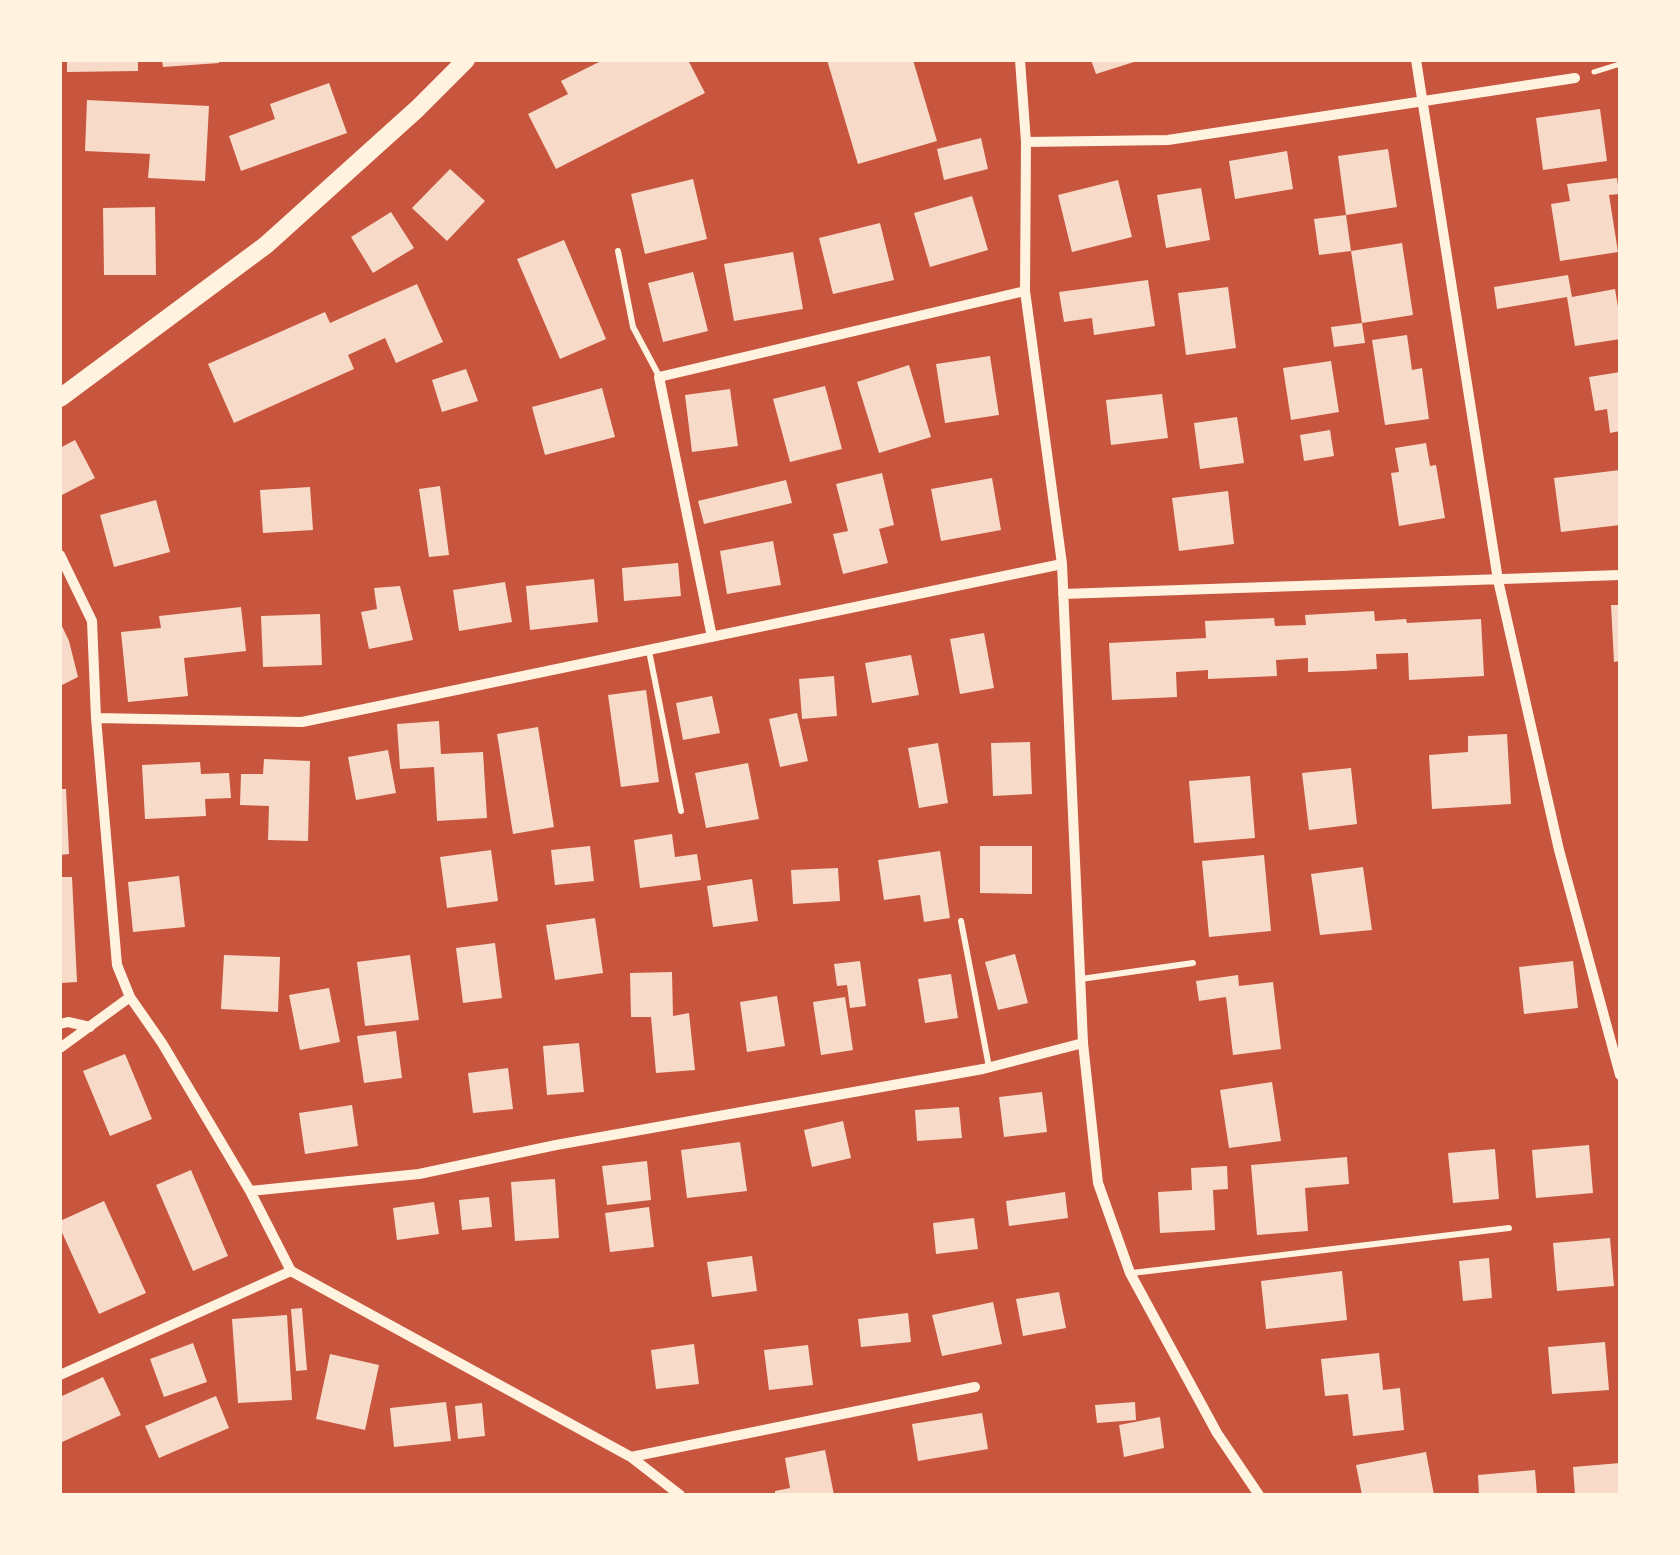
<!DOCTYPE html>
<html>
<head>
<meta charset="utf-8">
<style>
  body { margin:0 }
  #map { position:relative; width:1680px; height:1555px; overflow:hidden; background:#c8553d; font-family:"Titillium Web",sans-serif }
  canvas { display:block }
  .frame { position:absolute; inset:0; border:62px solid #fff3e0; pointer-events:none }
</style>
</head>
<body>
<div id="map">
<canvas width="1680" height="1555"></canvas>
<div class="frame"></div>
</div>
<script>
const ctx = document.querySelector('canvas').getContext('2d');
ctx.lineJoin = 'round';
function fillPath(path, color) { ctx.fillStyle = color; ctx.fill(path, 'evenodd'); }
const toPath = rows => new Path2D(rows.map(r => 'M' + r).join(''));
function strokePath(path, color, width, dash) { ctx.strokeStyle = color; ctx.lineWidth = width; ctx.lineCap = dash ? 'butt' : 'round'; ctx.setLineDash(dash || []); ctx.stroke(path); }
const building = toPath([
  [67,60,138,60,138,71,67,72],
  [162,60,219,60,219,63,163,67],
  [603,60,688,60,705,93,556,169,528,114,568,94,561,81],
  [827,60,913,60,937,141,858,164],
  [1091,60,1137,60,1137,61,1096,74],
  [329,83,347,133,241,171,229,136,275,119,270,104],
  [87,100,209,106,205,181,148,178,150,154,85,151],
  [1600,109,1607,161,1543,170,1536,118],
  [981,138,988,169,944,180,937,149],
  [1388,149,1397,207,1346,215,1338,156],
  [1287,151,1293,189,1235,199,1229,161],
  [450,169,485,201,447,241,412,208],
  [1617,178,1619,194,1609,195,1618,252,1560,261,1551,204,1570,201,1567,184],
  [693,179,707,239,645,254,631,194],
  [1118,180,1132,237,1072,252,1058,195],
  [1201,188,1210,240,1166,248,1157,195],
  [972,196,988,250,930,267,914,213],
  [155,207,156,275,104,275,103,208],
  [391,212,414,248,373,273,351,237],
  [1346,215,1351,251,1319,255,1314,219],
  [880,223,894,280,833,294,819,238],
  [564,240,606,339,560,359,517,259],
  [1402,243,1413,315,1362,323,1365,343,1334,347,1331,327,1362,323,1351,251],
  [793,252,803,309,734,321,724,264],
  [693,272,708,331,663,342,648,283],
  [1568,275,1572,297,1615,289,1620,319,1620,339,1575,346,1567,297,1497,309,1494,287],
  [1148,280,1155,326,1094,335,1092,318,1064,322,1059,292],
  [417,284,443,342,396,363,385,338,348,355,354,369,234,423,208,364,325,312,330,323],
  [1228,287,1236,348,1186,355,1178,293],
  [1407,335,1412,370,1422,368,1429,419,1385,425,1372,340],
  [990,356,999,415,945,423,936,364],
  [1331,361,1339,412,1291,420,1283,368],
  [909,365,931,437,879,453,857,382],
  [466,369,478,401,442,412,432,380],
  [1620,372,1620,431,1610,433,1607,409,1595,411,1589,377],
  [825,386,842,449,790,462,773,399],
  [602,388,615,437,545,455,532,407],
  [730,389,738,446,692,452,685,395],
  [1162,394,1168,438,1111,445,1106,400],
  [1237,417,1244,463,1200,469,1194,423],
  [1330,430,1334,456,1304,461,1300,435],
  [75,440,95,478,60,496,60,448],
  [1426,443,1430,466,1436,465,1445,518,1399,526,1391,473,1399,472,1395,448],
  [1620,470,1620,525,1561,532,1554,478],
  [882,473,894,525,879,529,888,563,843,574,833,534,848,531,836,484],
  [992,478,1001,530,941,541,931,489],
  [786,480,792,503,704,524,698,501],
  [440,486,449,555,429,557,419,489],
  [310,487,313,530,263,533,260,490],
  [1228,491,1234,544,1179,551,1172,498],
  [156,500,170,552,114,567,100,515],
  [773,541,781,585,727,594,720,551],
  [678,563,681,596,624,601,622,568],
  [594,579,598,622,530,630,526,586],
  [505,582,512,622,459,631,453,590],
  [400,586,413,640,369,649,361,612,377,609,374,588],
  [1611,605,1620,605,1620,661,1614,662],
  [241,607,246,651,184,658,188,696,128,702,121,632,161,628,159,616],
  [1374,611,1375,621,1406,619,1407,623,1481,619,1484,676,1409,680,1408,653,1376,654,1377,669,1343,671,1308,672,1308,658,1276,660,1277,676,1208,679,1208,670,1176,672,1177,697,1112,700,1109,643,1206,638,1205,621,1274,618,1275,626,1306,625,1305,615],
  [320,614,322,665,263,667,261,616],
  [60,622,69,641,78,677,60,686],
  [984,633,994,688,960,694,950,639],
  [911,655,919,695,872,703,865,663],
  [834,676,837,716,802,719,799,679],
  [646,690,659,782,621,787,608,695],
  [712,696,720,733,683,740,676,703],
  [797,713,808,761,780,767,769,719],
  [439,721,441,754,483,752,487,818,437,821,434,767,400,769,397,724],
  [538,727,554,827,513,834,497,734],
  [1507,734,1511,804,1432,809,1429,755,1468,752,1468,736],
  [1030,742,1032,794,993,796,991,743],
  [938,743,948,803,919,808,908,748],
  [388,750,396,793,356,800,348,757],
  [264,759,310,761,308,841,268,840,269,806,240,805,241,774,263,774],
  [200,762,201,774,229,773,231,798,205,799,206,816,145,819,142,765],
  [748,763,759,819,706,828,695,773],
  [1351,768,1357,824,1309,830,1302,773],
  [1250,776,1255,838,1194,843,1189,781],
  [60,789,66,789,69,854,60,855],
  [672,834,675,857,697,854,701,880,640,888,634,840],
  [590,846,594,881,555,885,551,850],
  [980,846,1032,846,1032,894,980,893],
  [491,850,498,901,447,908,440,857],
  [940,851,950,918,924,922,920,895,884,900,878,860],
  [1264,855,1271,931,1209,937,1202,861],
  [1363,867,1372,930,1320,935,1311,874],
  [838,868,840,901,793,904,791,870],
  [179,876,185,927,133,932,128,882],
  [60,877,72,877,77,982,60,983],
  [752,879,758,921,713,927,707,886],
  [595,918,603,973,555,980,546,925],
  [495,943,502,998,463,1003,456,948],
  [1015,954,1028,1003,998,1010,985,962],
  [224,955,280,957,278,1012,221,1009],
  [410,955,419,1020,365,1026,357,962],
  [860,961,866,1006,850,1008,847,985,837,986,834,964],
  [1573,961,1578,1008,1524,1014,1519,967],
  [672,972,673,1016,689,1013,695,1070,656,1073,651,1017,631,1017,630,973],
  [951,974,958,1018,925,1023,918,979],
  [1238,975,1239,986,1273,982,1281,1049,1233,1055,1226,997,1199,1001,1196,981],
  [329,988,340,1042,300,1050,289,995],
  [777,996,785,1046,747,1052,740,1002],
  [845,997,853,1050,821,1055,813,1002],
  [396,1031,402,1078,364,1083,357,1036],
  [579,1043,584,1092,547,1095,543,1046],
  [125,1054,152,1119,110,1136,83,1071],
  [508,1068,513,1109,473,1113,468,1073],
  [1272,1082,1281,1141,1229,1148,1220,1090],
  [1042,1092,1047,1132,1004,1137,999,1097],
  [352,1105,358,1146,305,1154,299,1113],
  [959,1107,962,1138,917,1141,915,1110],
  [843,1121,851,1158,812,1167,804,1130],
  [740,1142,747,1191,687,1198,681,1150],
  [1589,1145,1593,1193,1536,1198,1532,1150],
  [1495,1149,1499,1199,1453,1203,1448,1153],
  [1347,1157,1349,1184,1305,1188,1308,1231,1257,1235,1251,1165],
  [647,1161,651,1200,607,1205,602,1166],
  [1227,1166,1228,1189,1213,1190,1215,1230,1160,1233,1158,1192,1192,1190,1191,1168],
  [191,1170,228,1256,193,1271,156,1185],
  [555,1179,559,1238,515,1241,511,1182],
  [1065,1192,1068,1218,1009,1226,1006,1201],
  [489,1197,492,1227,462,1230,459,1200],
  [104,1201,146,1293,99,1314,60,1228,60,1221],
  [434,1202,439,1234,397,1240,393,1208],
  [649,1207,654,1247,610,1252,605,1213],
  [974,1218,978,1249,936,1254,933,1223],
  [1610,1238,1614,1286,1557,1291,1553,1243],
  [752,1256,757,1291,712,1297,707,1262],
  [1489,1258,1492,1298,1463,1301,1459,1261],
  [1342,1271,1347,1320,1266,1329,1261,1281],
  [1059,1292,1066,1328,1023,1336,1016,1299],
  [993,1302,1002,1344,942,1356,932,1315],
  [302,1308,307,1370,296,1371,291,1309],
  [908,1313,911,1342,861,1347,858,1319],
  [287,1315,292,1400,238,1403,232,1319],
  [1605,1342,1609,1390,1552,1394,1548,1347],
  [193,1343,207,1382,164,1397,150,1359],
  [694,1344,699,1384,656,1389,651,1350],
  [808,1345,813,1385,769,1390,764,1350],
  [1379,1353,1383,1390,1400,1388,1404,1430,1353,1436,1348,1394,1325,1396,1321,1359],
  [330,1354,379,1365,365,1430,316,1419],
  [103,1377,121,1415,60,1443,60,1397],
  [216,1396,229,1428,159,1458,145,1426],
  [446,1402,451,1441,394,1447,390,1408],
  [1135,1402,1136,1420,1097,1423,1095,1405],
  [482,1403,485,1436,458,1439,455,1406],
  [982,1413,988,1449,918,1461,912,1424],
  [1160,1417,1164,1448,1124,1457,1119,1425],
  [825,1450,834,1495,775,1495,775,1491,790,1488,785,1458],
  [1426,1452,1434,1495,1362,1495,1356,1465],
  [1620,1463,1620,1495,1575,1495,1573,1467],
  [1535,1470,1537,1495,1479,1495,1478,1475]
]);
const path = toPath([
  [1594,72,1620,64]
]);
const service = toPath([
  [618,251,633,327,659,376],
  [649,651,681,811],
  [961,921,989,1067],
  [1081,979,1193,963],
  [1132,1273,1509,1228]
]);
const minor = toPath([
  [1020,60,1026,142,1025,291,1062,564,1083,1043,1098,1183,1130,1273,1217,1433,1259,1495],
  [1416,60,1498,580,1559,850,1620,1075],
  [1026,142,1168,140,1575,78],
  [60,555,92,621,96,718,117,965,130,997,162,1043,250,1191,291,1271,631,1457,680,1495],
  [1063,594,1620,575],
  [712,637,659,377,1025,291],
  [96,718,302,722,1062,564],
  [60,1024,68,1022,90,1027],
  [60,1048,130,997],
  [250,1191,419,1174,556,1145,983,1069,1083,1043],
  [60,1375,291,1271],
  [631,1457,975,1387]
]);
const tertiary = toPath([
  [60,398,266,245,417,109,466,60]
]);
fillPath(building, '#f7dbc8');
strokePath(path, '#fff3e0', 5);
strokePath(service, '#fff3e0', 6);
strokePath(minor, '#fff3e0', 10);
strokePath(tertiary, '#fff3e0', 18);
</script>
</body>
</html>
